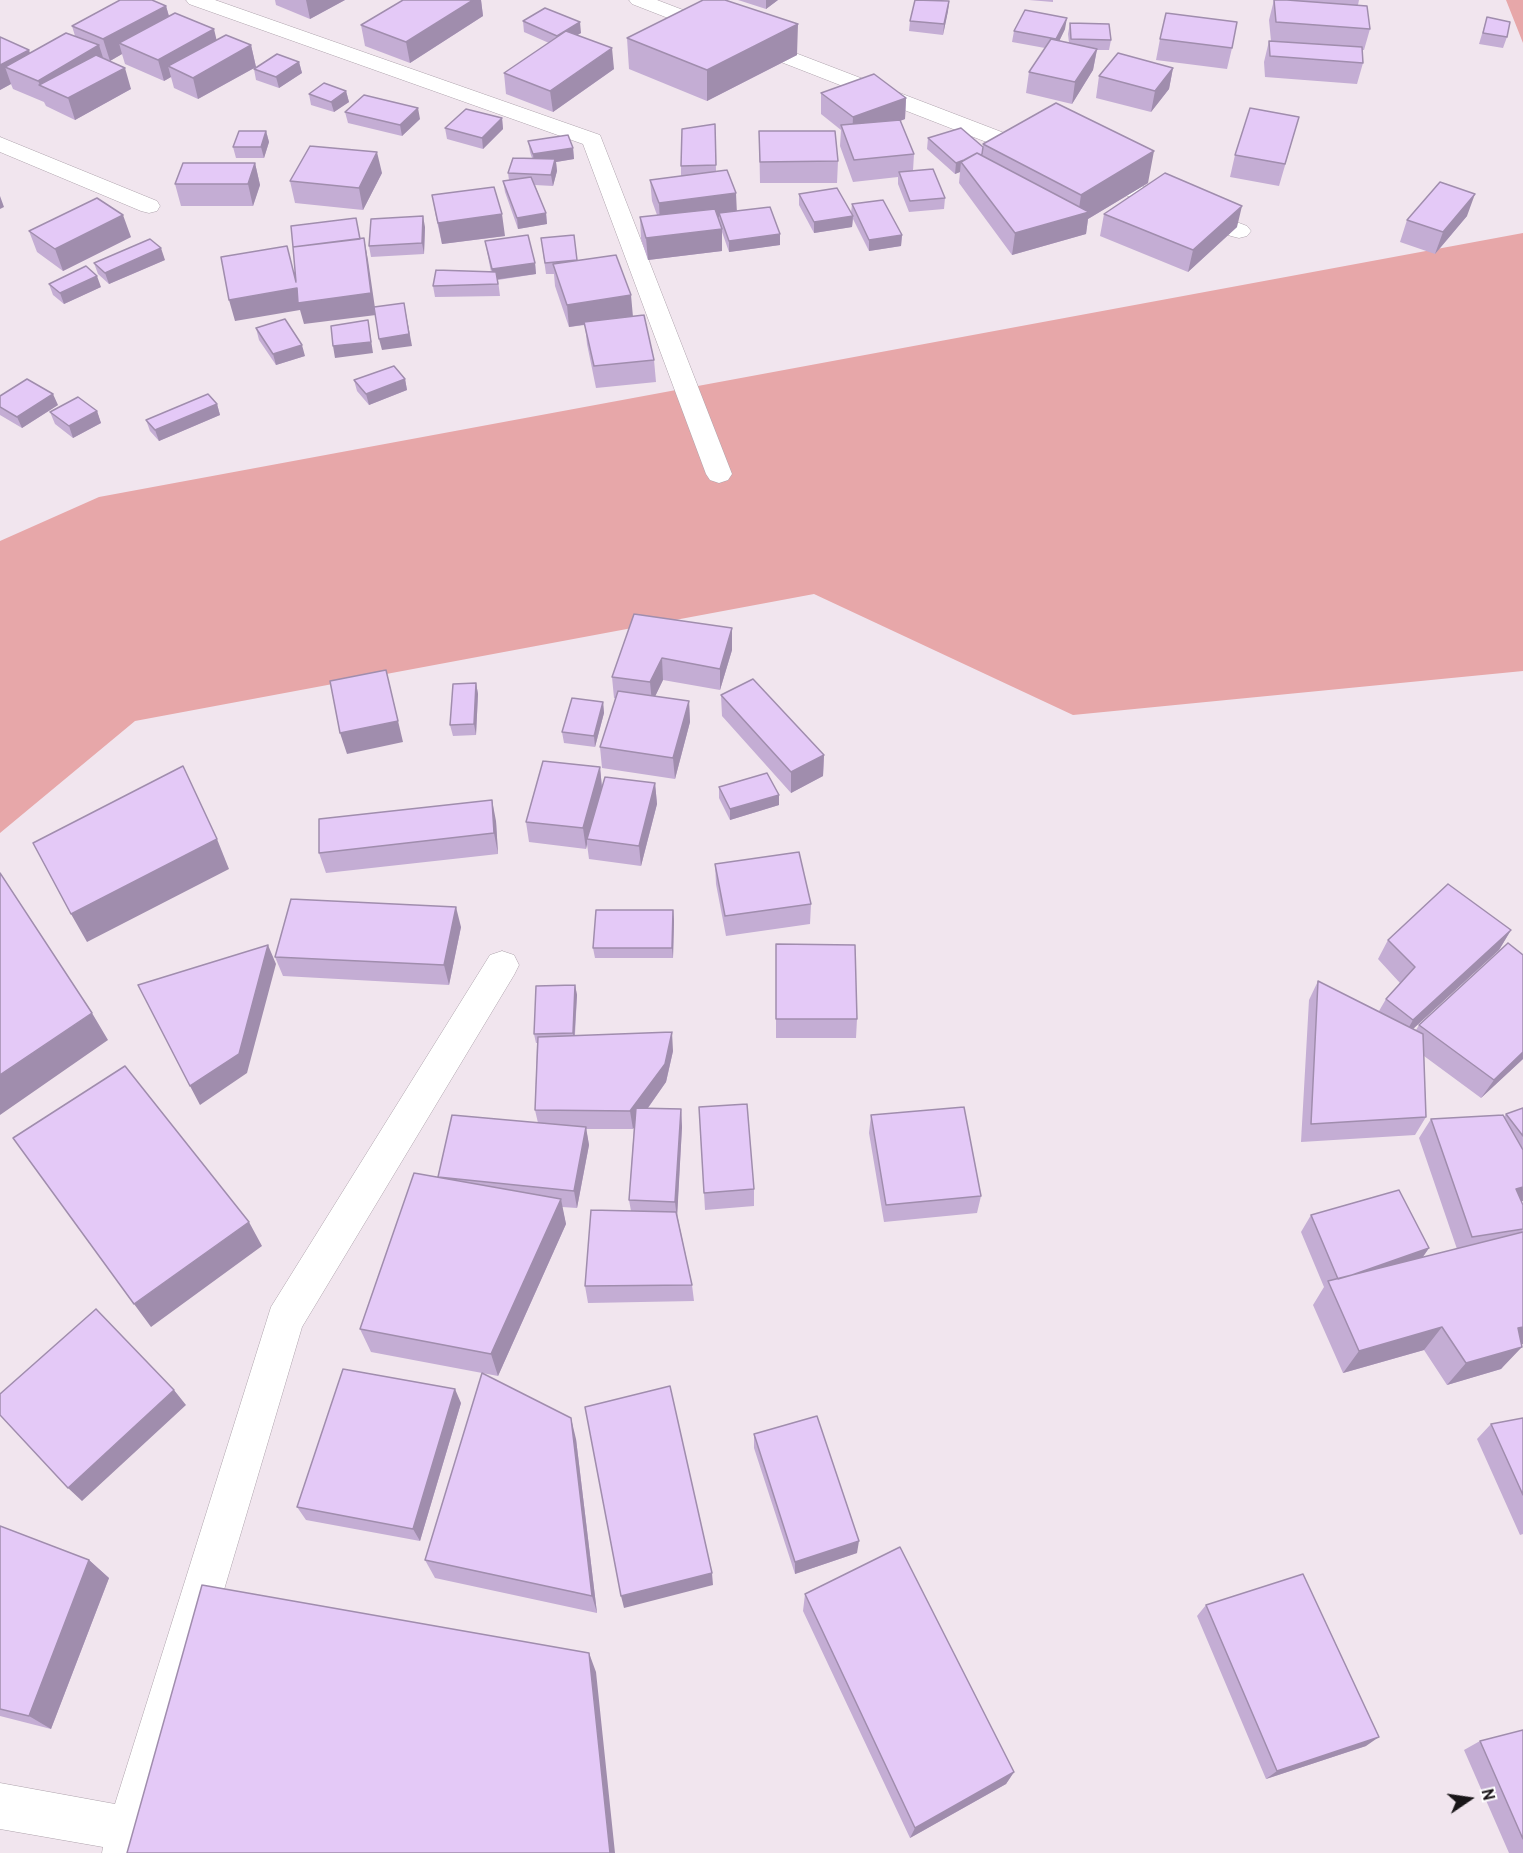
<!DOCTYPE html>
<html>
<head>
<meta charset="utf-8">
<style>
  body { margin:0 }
  #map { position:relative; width:1523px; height:1853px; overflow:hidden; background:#f1e5ee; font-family:Overpass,sans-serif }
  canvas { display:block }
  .north { position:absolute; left:1439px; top:1769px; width:60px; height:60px; -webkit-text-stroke:4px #fff; paint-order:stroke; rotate:77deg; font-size:16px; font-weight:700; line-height:24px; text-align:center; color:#191518 }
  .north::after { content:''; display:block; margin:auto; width:21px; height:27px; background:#191518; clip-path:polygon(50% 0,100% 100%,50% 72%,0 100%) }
</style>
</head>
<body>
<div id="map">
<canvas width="1523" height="1853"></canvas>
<div class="north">N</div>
</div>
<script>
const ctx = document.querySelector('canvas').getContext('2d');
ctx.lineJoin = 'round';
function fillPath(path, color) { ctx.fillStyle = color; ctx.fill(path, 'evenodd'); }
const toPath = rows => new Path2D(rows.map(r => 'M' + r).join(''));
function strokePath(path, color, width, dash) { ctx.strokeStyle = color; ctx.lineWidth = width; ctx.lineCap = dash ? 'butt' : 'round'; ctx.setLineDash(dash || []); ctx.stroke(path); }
const green = toPath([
  [1506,0,1523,0,1523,43],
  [1523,233,1523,671,1073,715,814,594,135,721,0,833,0,541,99,497]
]);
const minor = toPath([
  [186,0,215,0,600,135,732,474,728,480,719,483,710,480,706,474,583,144,189,4,186,0],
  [629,0,657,0,1046,149,1049,154,1046,159,1038,161,1030,159,632,4,629,0],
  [0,137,157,201,160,206,157,211,149,213,141,211,0,152,0,137],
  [1092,167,1247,226,1251,231,1247,236,1239,238,1231,236,1084,179,1081,174,1084,169,1092,167],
  [502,951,514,955,519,965,514,975,302,1327,153,1829,148,1853,102,1853,103,1847,0,1829,0,1783,115,1804,271,1307,490,955,502,951]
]);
const wall = toPath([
  [275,0,345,0,310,19,276,5],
  [403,0,481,0,483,16,410,63,365,46,361,25],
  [738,0,778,0,766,9],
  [1029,0,1053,0,1053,2],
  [1274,0,1359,0,1358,5,1370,29,1364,50,1362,50,1363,63,1357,84,1265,77,1264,62,1269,41,1271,41,1269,20],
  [949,1,948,11,943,35,909,31,910,21],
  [166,6,169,16,217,40,251,45,256,67,198,99,174,88,171,77,164,81,125,64,122,54,110,61,103,58,131,89,75,120,46,106,44,102,13,89,11,84,0,90,0,37,30,53,75,36,72,26],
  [1487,17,1507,37,1503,48,1479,44],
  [523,21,581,33,577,35,614,69,553,112,506,94,504,73,549,43,524,32],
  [1070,23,1111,40,1109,50,1097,50,1093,70,1072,104,1026,93,1029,72,1045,48,1012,42,1014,31,1065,29,1059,41,1069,43,1068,34],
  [627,38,797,55,707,101,629,69],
  [1160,39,1232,48,1227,69,1156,60],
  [299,62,302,73,279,88,256,80,254,69],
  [1173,68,1169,89,1151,112,1096,98,1099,76],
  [346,91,349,102,334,112,311,105,309,94],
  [821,93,906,98,905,119,900,121,914,154,913,171,945,198,944,209,909,212,898,184,898,177,853,182,840,146,841,130,821,114],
  [345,112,420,119,402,136,348,123],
  [502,118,503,129,483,149,447,139,445,128],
  [715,124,716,171,737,211,780,245,729,252,722,232,722,251,648,260,641,239,640,217,657,215,652,201,650,180,681,176,681,166],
  [266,131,269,142,264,158,236,158,233,147],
  [759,131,838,161,837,183,760,183],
  [928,138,983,147,983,144,1148,183,1088,219,1086,234,1012,255,959,183,960,172,955,174,927,149],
  [1293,138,1279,186,1230,177,1235,155],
  [528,141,573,148,574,159,556,162,557,171,553,186,535,185,546,213,547,224,518,229,505,192,503,181,509,180,508,173,532,158,530,152],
  [255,163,260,185,253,206,181,206,175,184],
  [382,173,363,210,295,203,290,181],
  [799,194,851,213,852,204,902,235,901,246,869,251,853,219,852,227,814,233,799,205],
  [432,195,505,236,442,244,436,217],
  [1104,214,1237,227,1188,272,1100,236],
  [1467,216,1435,254,1400,242,1407,220],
  [425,227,424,254,371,257,369,246],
  [29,231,131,237,63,271,37,252],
  [541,238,577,261,633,317,654,360,656,382,596,388,587,344,585,325,569,327,555,286,554,274,546,274],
  [485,241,535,263,536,274,498,280,500,296,435,297,433,286,491,272],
  [165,260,109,284,98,274,94,263],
  [49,284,101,287,64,304,53,295],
  [256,328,305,356,276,365,259,340],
  [405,379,407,390,369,405,357,391,354,380],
  [0,396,58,405,22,428,0,415],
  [217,404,220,415,159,441,150,431,146,420],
  [97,411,101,423,73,438,55,424,50,412],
  [732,628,732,650,720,690,663,680,655,696,689,701,690,722,675,779,602,768,600,747,616,699,614,698,612,677],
  [476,683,478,694,476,735,453,736,450,725],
  [721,695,824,755,823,776,791,793,722,716],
  [603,702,604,713,595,747,564,743,562,732],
  [600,767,602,788,655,783,657,804,641,866,589,859,587,844,586,849,529,842,526,822],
  [719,787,779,795,779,805,730,820,719,798],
  [496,821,498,854,326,873,319,853],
  [715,864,811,904,810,924,726,936,716,884],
  [673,910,674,921,673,958,595,958,593,948],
  [461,927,449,985,283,976,275,957],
  [1511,930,1499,950,1413,1029,1416,1030,1419,1025,1523,1059,1481,1098,1424,1056,1426,1117,1415,1135,1301,1142,1309,1000,1318,981,1379,1011,1386,999,1400,983,1378,959,1388,940],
  [776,944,857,1019,856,1038,776,1038],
  [575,985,577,995,575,1035,673,1051,666,1082,648,1108,681,1109,682,1127,677,1214,692,1285,694,1301,588,1303,585,1286,631,1211,629,1200,634,1127,633,1129,586,1129,589,1145,577,1208,562,1207,566,1224,498,1376,371,1352,360,1329,438,1177,538,1123,535,1110,537,1043,536,1043,534,1034],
  [699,1107,754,1189,754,1206,705,1210],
  [1523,1108,1523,1201,1521,1201,1523,1205,1523,1344,1521,1344,1501,1369,1447,1385,1424,1350,1343,1373,1313,1305,1324,1287,1301,1232,1311,1215,1429,1248,1423,1257,1457,1249,1419,1138,1431,1119,1504,1117,1506,1114],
  [871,1115,981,1196,977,1213,884,1222,869,1133],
  [461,1403,420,1541,306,1520,297,1507],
  [1523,1418,1523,1534,1520,1535,1477,1439,1491,1424],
  [754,1434,857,1553,795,1574,754,1448],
  [576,1439,597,1613,435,1578,425,1560],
  [0,1526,89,1560,109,1578,51,1729,0,1716],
  [805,1594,1014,1772,1006,1784,910,1838,803,1611],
  [1206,1605,1366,1746,1266,1779,1197,1616],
  [1523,1730,1523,1853,1509,1853,1464,1750,1480,1741]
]);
const shadedWall = toPath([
  [306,0,345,0,310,19],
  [473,0,481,0,483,16,410,63,406,42],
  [766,0,778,0,766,9],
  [949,1,948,11,943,35,944,24],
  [166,6,172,27,119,43,122,54,110,61,103,39],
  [1067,18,1065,29,1055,50,1056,39],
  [580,22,581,33,558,46,557,36],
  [798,24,797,55,707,101,707,70],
  [214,29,219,50,168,66,171,77,164,81,158,60],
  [99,45,106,67,40,85,38,81],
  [251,45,256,67,198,99,193,78],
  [612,48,614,69,553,112,550,91],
  [1097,49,1093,70,1072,104,1075,82],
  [29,50,36,71,5,67,11,84,0,90,0,65],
  [299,62,302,73,279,88,276,77],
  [125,68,131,89,75,120,68,98],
  [1173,68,1169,89,1151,112,1155,91],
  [346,91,349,102,334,112,331,102],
  [906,98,905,119,852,139,853,117],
  [418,108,420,119,402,136,400,125],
  [502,118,503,129,483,149,482,138],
  [266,131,269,142,264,158,261,147],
  [573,148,574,159,556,162,557,171,553,186,551,175,534,165,533,154],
  [1154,151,1148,183,1088,219,1086,234,1012,255,1015,233,1078,215,1081,195],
  [377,152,382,173,363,210,359,188],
  [982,154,981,165,961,162,960,172,955,174,956,163],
  [255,163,260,185,253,206,248,184],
  [736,193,737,214,719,213,719,217,660,225,659,203],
  [1475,194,1467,216,1435,254,1443,232],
  [0,196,4,207,0,209],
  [1242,206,1237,227,1188,272,1193,250],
  [546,213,547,224,518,229,517,218],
  [502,214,505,236,442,244,438,223],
  [123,215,131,237,63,271,55,249],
  [423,216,425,227,424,254,422,243],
  [853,216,852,227,814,233,814,222],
  [722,229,722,251,648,260,646,238],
  [780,234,780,245,729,252,729,241],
  [902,235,901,246,869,251,869,240],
  [364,238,368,260,376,315,304,324,300,310,235,321,229,300,297,288],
  [161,248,165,260,109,284,105,273],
  [535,263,536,274,493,280,492,269],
  [97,276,101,287,64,304,60,293],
  [631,295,633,317,569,327,567,305],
  [404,303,412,346,382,350,379,339],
  [368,320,373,353,335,358,333,346],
  [302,345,305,356,276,365,273,354],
  [405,379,407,390,369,405,366,394],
  [53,394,58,405,22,428,17,417],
  [217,404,220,415,159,441,155,430],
  [97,411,101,423,73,438,69,426],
  [732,628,732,650,720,690,720,669],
  [662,658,663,680,652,703,650,682],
  [386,670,403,742,347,754,340,733],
  [476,683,478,694,476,735,474,724],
  [689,701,690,722,675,779,673,758],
  [603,702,604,713,595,747,594,736],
  [824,755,823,776,791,793,791,772],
  [600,767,602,788,587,839,587,844,586,849,583,828],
  [655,783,657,804,641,866,639,846],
  [779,795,779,805,730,820,730,809],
  [492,800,496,821,498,854,494,833],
  [217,839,229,869,87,942,71,914],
  [456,907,461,927,449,985,444,965],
  [673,910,674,921,673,958,672,948],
  [1511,930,1499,950,1402,1039,1413,1020],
  [268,945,276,964,247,1073,200,1105,190,1086],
  [575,985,577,995,574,1043,573,1033],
  [92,1013,108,1040,0,1115,0,1075],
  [672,1032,673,1051,666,1082,633,1129,630,1111],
  [1523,1052,1523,1059,1481,1098,1494,1080],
  [681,1109,682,1127,677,1219,675,1202],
  [586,1127,589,1145,577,1208,574,1191],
  [1523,1187,1523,1201,1502,1207,1516,1189],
  [561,1199,566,1224,498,1376,491,1354],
  [249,1222,262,1246,151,1327,134,1304],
  [1429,1248,1417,1265,1339,1280],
  [1442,1327,1424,1350,1343,1373,1359,1351],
  [1523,1327,1523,1344,1497,1350,1518,1328],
  [1522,1347,1501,1369,1447,1385,1466,1363],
  [455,1389,461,1403,420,1541,413,1529],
  [174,1390,186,1405,82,1501,68,1488],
  [571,1418,576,1439,597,1613,592,1596],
  [859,1541,857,1553,795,1574,795,1562],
  [89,1560,109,1578,51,1729,29,1716],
  [712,1573,713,1585,624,1608,621,1596],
  [589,1653,596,1672,615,1853,610,1853],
  [1379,1737,1366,1746,1266,1779,1277,1771],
  [1014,1772,1006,1784,910,1838,915,1828]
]);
const building = toPath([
  [120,0,152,0,166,6,103,39,72,26,120,0],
  [403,0,473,0,406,42,361,25,403,0],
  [703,0,725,0,798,24,707,70,627,38,703,0],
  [915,0,949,1,944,24,910,21,915,0],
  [1274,0,1287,0,1367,6,1370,29,1276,22,1274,0],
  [545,8,580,22,557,36,523,21,545,8],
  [1025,10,1067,18,1056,39,1014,31,1025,10],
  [175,13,214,29,158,60,119,43,175,13],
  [1166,13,1237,22,1232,48,1160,39,1166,13],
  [1487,17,1510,22,1507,37,1483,33,1487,17],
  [1070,23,1109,24,1111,40,1071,39,1070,23],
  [566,31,612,48,550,91,504,73,566,31],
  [66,33,99,45,38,81,5,67,66,33],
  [226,35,251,45,193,78,168,66,226,35],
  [0,37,29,50,0,65,0,37],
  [1051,39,1097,49,1075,82,1029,72,1051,39],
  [1269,41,1362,47,1363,63,1270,56,1269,41],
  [1118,53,1173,68,1155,91,1099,76,1118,53],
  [277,54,299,62,276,77,254,69,277,54],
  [96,55,125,68,68,98,39,85,96,55],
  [874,74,906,98,853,117,821,93,874,74],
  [324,83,346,91,331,102,309,94,324,83],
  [364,95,418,108,400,125,345,112,364,95],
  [1056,103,1154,151,1081,195,983,144,1056,103],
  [1250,108,1299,117,1285,164,1235,155,1250,108],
  [466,109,502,118,482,138,445,128,466,109],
  [900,120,914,154,854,160,841,125,900,120],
  [715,124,716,165,681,166,682,129,715,124],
  [961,128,983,147,982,154,981,155,977,153,964,160,956,163,928,138,961,128],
  [239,131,266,131,261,147,233,147,239,131],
  [759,131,835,131,838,161,760,162,759,131],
  [568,135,573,148,533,154,528,141,568,135],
  [310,146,377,152,359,188,290,181,310,146],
  [977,153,1089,212,1015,233,961,162,977,153],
  [513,158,555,159,551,175,508,173,513,158],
  [183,163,255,163,248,184,175,184,183,163],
  [933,169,945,198,910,201,899,172,933,169],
  [727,170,736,193,659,203,650,180,727,170],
  [1165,173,1242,206,1193,250,1104,214,1165,173],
  [531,177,546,213,517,218,503,181,531,177],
  [1440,182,1475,194,1443,232,1407,220,1440,182],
  [494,187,502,214,438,223,432,195,494,187],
  [837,188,853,216,814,222,799,194,837,188],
  [97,198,123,215,55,249,29,231,97,198],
  [883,200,902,235,869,240,852,204,883,200],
  [770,207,780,234,729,241,719,213,770,207],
  [715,209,722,229,646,238,640,217,715,209],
  [423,216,422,243,369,246,371,219,423,216],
  [356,218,360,239,293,247,291,226,356,218],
  [528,235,535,263,492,269,485,241,528,235],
  [574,235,577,260,545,263,541,238,574,235],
  [364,238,371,293,298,303,297,288,229,300,221,257,287,246,296,282,293,247,364,238],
  [150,239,161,248,105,273,94,263,150,239],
  [616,255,631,295,567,305,553,264,616,255],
  [86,266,97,276,60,293,49,284,86,266],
  [436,270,496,272,498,284,433,286,436,270],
  [404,303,409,334,379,339,374,307,404,303],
  [644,315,654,360,594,366,584,322,644,315],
  [285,319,302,345,273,354,256,328,285,319],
  [368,320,371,342,333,346,331,326,368,320],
  [394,366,405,379,366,394,354,380,394,366],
  [27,379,53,394,17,417,0,407,0,396,27,379],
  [208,394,217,404,155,430,146,420,208,394],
  [78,397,97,411,69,426,50,412,78,397],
  [634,614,732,628,720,669,662,658,650,682,612,677,634,614],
  [386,670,398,721,340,733,330,681,386,670],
  [753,679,824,755,791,772,721,695,753,679],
  [476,683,474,724,450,725,453,684,476,683],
  [618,691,689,701,673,758,600,747,618,691],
  [572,698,603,702,594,736,562,732,572,698],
  [543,761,600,767,583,828,526,822,543,761],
  [183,766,217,839,71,914,33,843,183,766],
  [767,773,779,795,730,809,719,787,767,773],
  [605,777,655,783,639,846,587,839,605,777],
  [492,800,494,833,319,853,319,819,492,800],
  [799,852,811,904,725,916,715,864,799,852],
  [0,873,92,1013,0,1075,0,873],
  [1448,884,1511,930,1413,1020,1386,999,1415,967,1388,940,1448,884],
  [291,899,456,907,444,965,275,957,291,899],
  [596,910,673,910,672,948,593,948,596,910],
  [1508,943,1523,955,1523,1052,1494,1080,1419,1025,1508,943],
  [776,944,855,945,857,1019,776,1019,776,944],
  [268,945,239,1054,190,1086,138,985,268,945],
  [1318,981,1423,1034,1426,1117,1311,1124,1318,981],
  [575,985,573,1033,534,1034,536,986,575,985],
  [672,1032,665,1064,630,1111,535,1110,538,1037,672,1032],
  [125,1066,249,1222,134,1304,13,1138,125,1066],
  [747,1104,754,1189,704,1193,699,1107,747,1104],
  [964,1107,981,1196,886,1205,871,1115,964,1107],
  [636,1108,681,1109,675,1202,629,1200,636,1108],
  [1523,1108,1523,1136,1506,1114,1523,1108],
  [452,1115,586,1127,574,1191,438,1177,452,1115],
  [1503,1115,1523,1150,1523,1187,1516,1189,1523,1205,1523,1229,1472,1237,1431,1119,1503,1115],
  [414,1173,561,1199,491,1354,360,1329,414,1173],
  [1399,1190,1429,1248,1352,1275,1338,1279,1311,1215,1399,1190],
  [591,1210,676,1212,692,1285,585,1286,591,1210],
  [1523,1232,1523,1327,1518,1328,1522,1347,1466,1363,1442,1327,1359,1351,1328,1281,1523,1232],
  [96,1309,174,1390,68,1488,0,1415,0,1394,96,1309],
  [343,1369,455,1389,413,1529,297,1507,343,1369],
  [482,1373,571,1418,592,1596,425,1560,482,1373],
  [670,1386,712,1573,621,1596,585,1407,670,1386],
  [817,1416,859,1541,795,1562,754,1434,817,1416],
  [1523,1418,1523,1495,1491,1424,1523,1418],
  [0,1526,89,1560,29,1716,0,1709,0,1526],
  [900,1547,1014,1772,915,1828,805,1594,900,1547],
  [1303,1574,1379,1737,1277,1771,1206,1605,1303,1574],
  [202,1585,589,1653,610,1853,127,1853,202,1585],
  [1523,1730,1523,1839,1480,1741,1523,1730]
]);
fillPath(green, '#e7a7a9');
strokePath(minor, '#aea3ac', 1);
fillPath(minor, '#fff');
fillPath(wall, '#c4add4');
fillPath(shadedWall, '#a08dad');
fillPath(building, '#e4c9f7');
strokePath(building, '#a08dad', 1.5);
</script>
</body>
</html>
